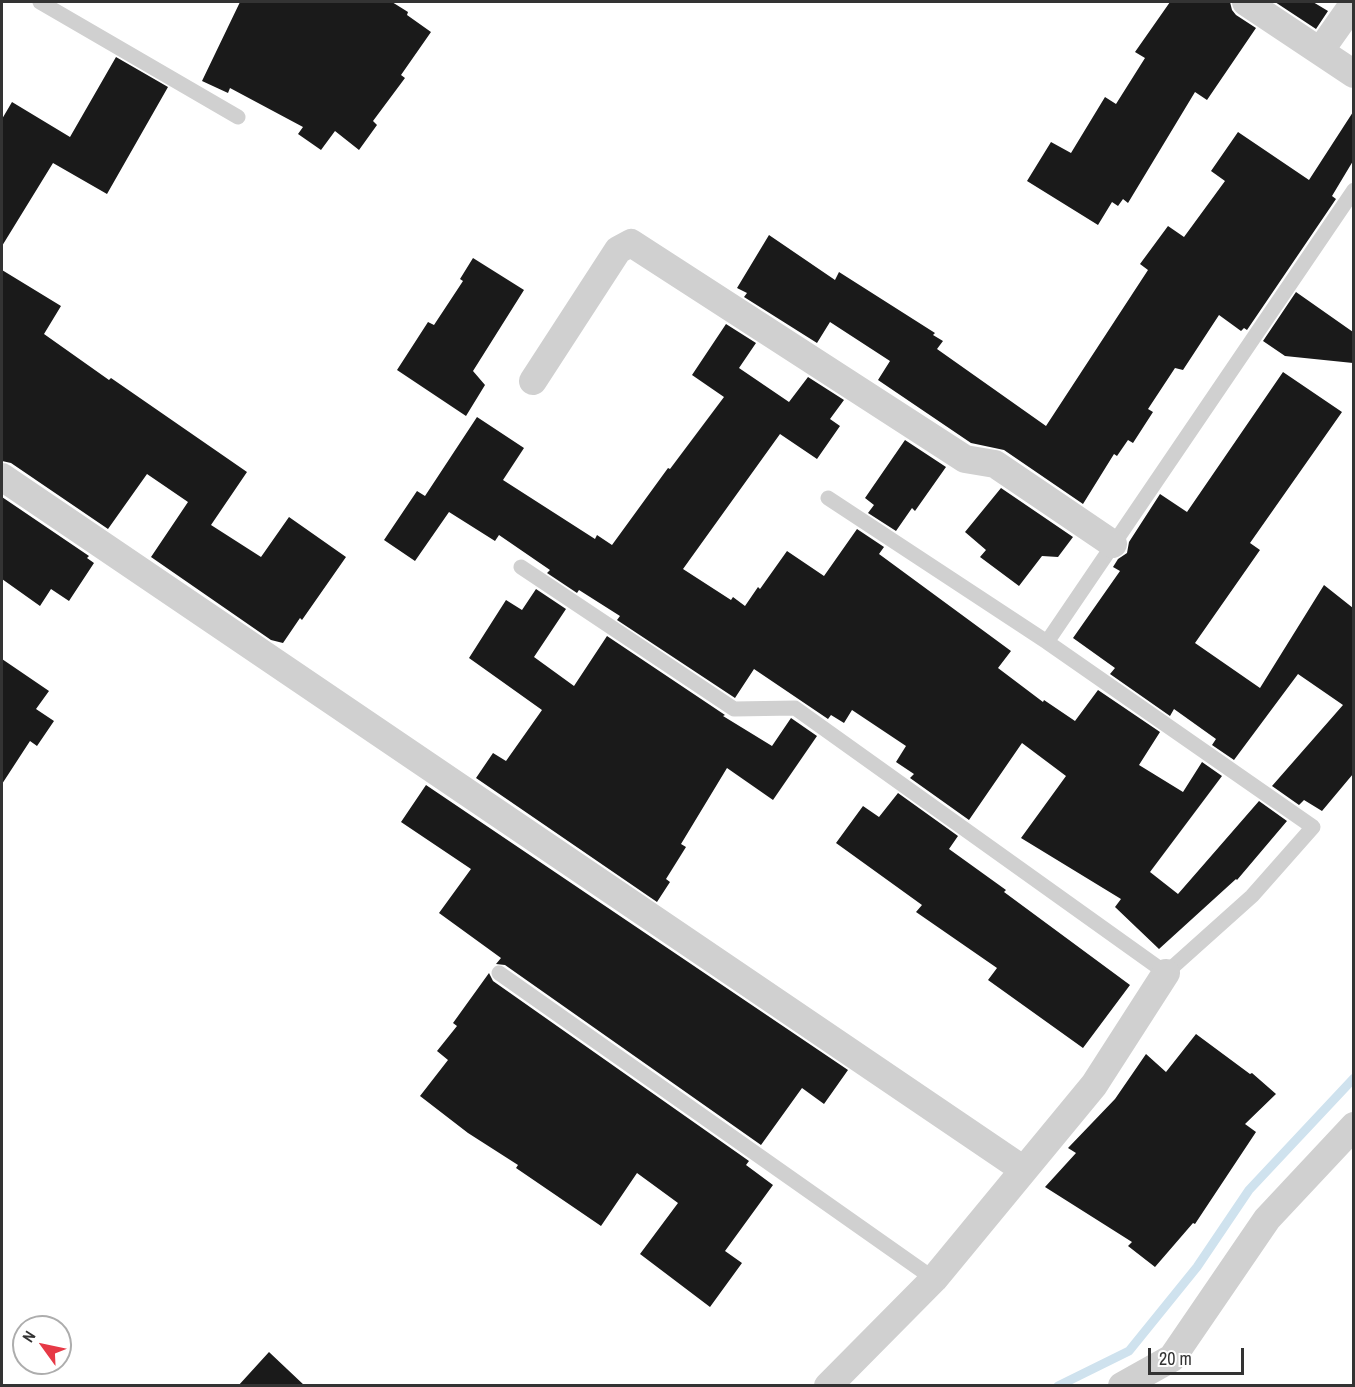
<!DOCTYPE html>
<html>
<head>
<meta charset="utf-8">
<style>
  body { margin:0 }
  #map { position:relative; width:1355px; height:1387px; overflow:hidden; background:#fff; font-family:"Archivo Narrow",sans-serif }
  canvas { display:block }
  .frame { position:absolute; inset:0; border:3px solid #333; pointer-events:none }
  .north { position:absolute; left:12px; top:1315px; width:60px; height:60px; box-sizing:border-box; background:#fff; border:2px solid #adadad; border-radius:50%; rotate:303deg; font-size:16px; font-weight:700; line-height:24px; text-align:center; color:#333 }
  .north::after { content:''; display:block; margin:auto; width:21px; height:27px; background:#e63946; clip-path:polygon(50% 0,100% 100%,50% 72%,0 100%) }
  .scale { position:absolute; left:1148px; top:1348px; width:96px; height:27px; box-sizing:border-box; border:3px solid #333; border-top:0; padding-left:8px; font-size:18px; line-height:21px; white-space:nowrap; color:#333; -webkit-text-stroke:4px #fff; paint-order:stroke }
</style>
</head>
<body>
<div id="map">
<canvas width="1355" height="1387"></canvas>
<div class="frame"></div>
<div class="north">N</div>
<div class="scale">20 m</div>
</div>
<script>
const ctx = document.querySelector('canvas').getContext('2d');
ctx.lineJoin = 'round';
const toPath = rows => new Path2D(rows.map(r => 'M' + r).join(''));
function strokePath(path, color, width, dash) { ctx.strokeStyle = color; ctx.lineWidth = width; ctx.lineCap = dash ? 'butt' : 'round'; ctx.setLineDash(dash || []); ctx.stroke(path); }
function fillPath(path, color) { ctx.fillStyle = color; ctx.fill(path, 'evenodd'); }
const stream = toPath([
  [1058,1386,1129,1351,1197,1267,1249,1190,1354,1078]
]);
const building = toPath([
  [240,2,392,2,408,12,407,15,431,32,401,75,405,78,373,121,377,125,359,150,335,131,321,150,298,134,303,127,230,88,228,93,202,81],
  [1170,2,1230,2,1232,10,1236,15,1256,28,1207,100,1195,92,1128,203,1123,199,1118,206,1112,202,1098,225,1027,181,1051,142,1071,153,1105,97,1116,104,1145,58,1135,52],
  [1275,2,1313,2,1328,11,1316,29],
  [116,57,168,87,107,194,53,163,2,246,2,119,12,102,70,137],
  [1353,112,1353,161,1332,196,1336,199,1247,330,1244,328,1241,331,1219,315,1183,370,1175,368,1148,409,1153,412,1133,443,1128,440,1117,456,1114,454,1083,504,1004,450,971,443,878,380,890,361,830,322,817,343,744,297,747,293,737,288,769,235,835,280,839,272,935,333,933,335,943,341,937,349,1046,426,1148,270,1140,264,1168,226,1184,237,1225,181,1211,171,1238,132,1309,180],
  [473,258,524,290,473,371,485,385,466,416,397,370,428,322,434,325,463,281,460,279],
  [2,270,61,306,44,334,109,380,111,378,247,472,211,525,261,557,289,517,346,557,302,620,300,618,283,643,271,640,151,557,188,502,147,474,108,529,11,463,2,461],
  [1296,292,1353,332,1353,363,1285,356,1263,341],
  [726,324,756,343,739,368,789,402,808,377,844,400,830,419,840,426,817,459,780,434,683,569,731,600,733,597,745,606,758,587,760,589,787,551,824,576,857,529,884,547,879,554,1011,651,998,668,1043,702,1044,700,1075,721,1098,690,1160,732,1139,765,1183,792,1202,762,1222,776,1150,872,1178,894,1259,801,1287,821,1237,880,1236,879,1159,949,1115,907,1121,899,1021,838,1066,776,1022,743,969,820,910,778,914,774,896,762,906,746,852,710,844,723,831,715,828,719,754,669,735,698,617,620,620,616,579,590,577,593,547,573,550,570,499,535,495,541,449,512,415,561,384,540,417,491,425,496,477,417,524,448,503,480,595,539,597,535,612,545,668,468,670,469,724,397,692,375],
  [1283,372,1342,412,1250,543,1260,550,1195,643,1260,688,1324,585,1353,608,1353,774,1322,811,1304,800,1299,805,1272,786,1343,705,1298,674,1234,760,1212,745,1216,739,1174,709,1170,716,1110,674,1115,668,1073,638,1120,571,1113,567,1118,559,1127,553,1129,542,1160,494,1187,512],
  [905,440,946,467,915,511,912,508,896,531,868,513,874,505,865,498],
  [1001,488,1073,537,1058,557,1042,556,1019,586,980,557,986,550,965,532],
  [2,497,89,556,87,558,94,563,69,601,51,589,40,606,2,579],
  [536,589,566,609,534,657,574,686,607,636,725,715,723,716,772,746,791,718,817,736,773,800,727,768,681,844,686,847,666,879,670,882,657,902,476,778,493,753,506,761,542,710,469,658,506,600,522,610],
  [2,659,49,691,36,709,54,721,37,746,30,741,2,784],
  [426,785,848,1070,824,1104,802,1088,761,1145,505,965,496,964,501,958,439,913,471,869,401,822],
  [898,793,958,836,949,849,1006,890,1004,892,1130,985,1083,1048,988,980,997,968,916,912,922,905,836,843,863,806,879,817],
  [489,973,493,981,749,1161,746,1165,773,1185,725,1251,742,1263,710,1307,640,1254,678,1203,637,1173,601,1226,516,1168,518,1165,468,1133,420,1096,448,1060,437,1051,457,1026,453,1023],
  [1196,1034,1250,1074,1252,1073,1276,1094,1245,1124,1256,1132,1195,1224,1193,1223,1155,1267,1128,1246,1132,1242,1045,1187,1076,1153,1068,1148,1115,1099,1146,1054,1166,1072],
  [269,1352,305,1386,238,1386]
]);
const service = toPath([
  [40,2,238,117],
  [521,567,734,709,795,708,1166,973,1252,896,1313,827,1047,642,828,498],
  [1047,642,1354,190],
  [499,973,934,1279]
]);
const minor = toPath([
  [1246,2,1354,74],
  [1320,51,1354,3],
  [533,381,618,250,631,243,965,459,995,464,1113,544],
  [2,477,1024,1170],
  [828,1386,934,1279,1094,1085,1166,973],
  [1122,1386,1172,1358,1267,1219,1354,1126]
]);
strokePath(stream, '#cfe2ee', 9);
fillPath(building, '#1a1a1a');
strokePath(service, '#d0d0d0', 15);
strokePath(minor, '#d0d0d0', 28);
</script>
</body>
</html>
